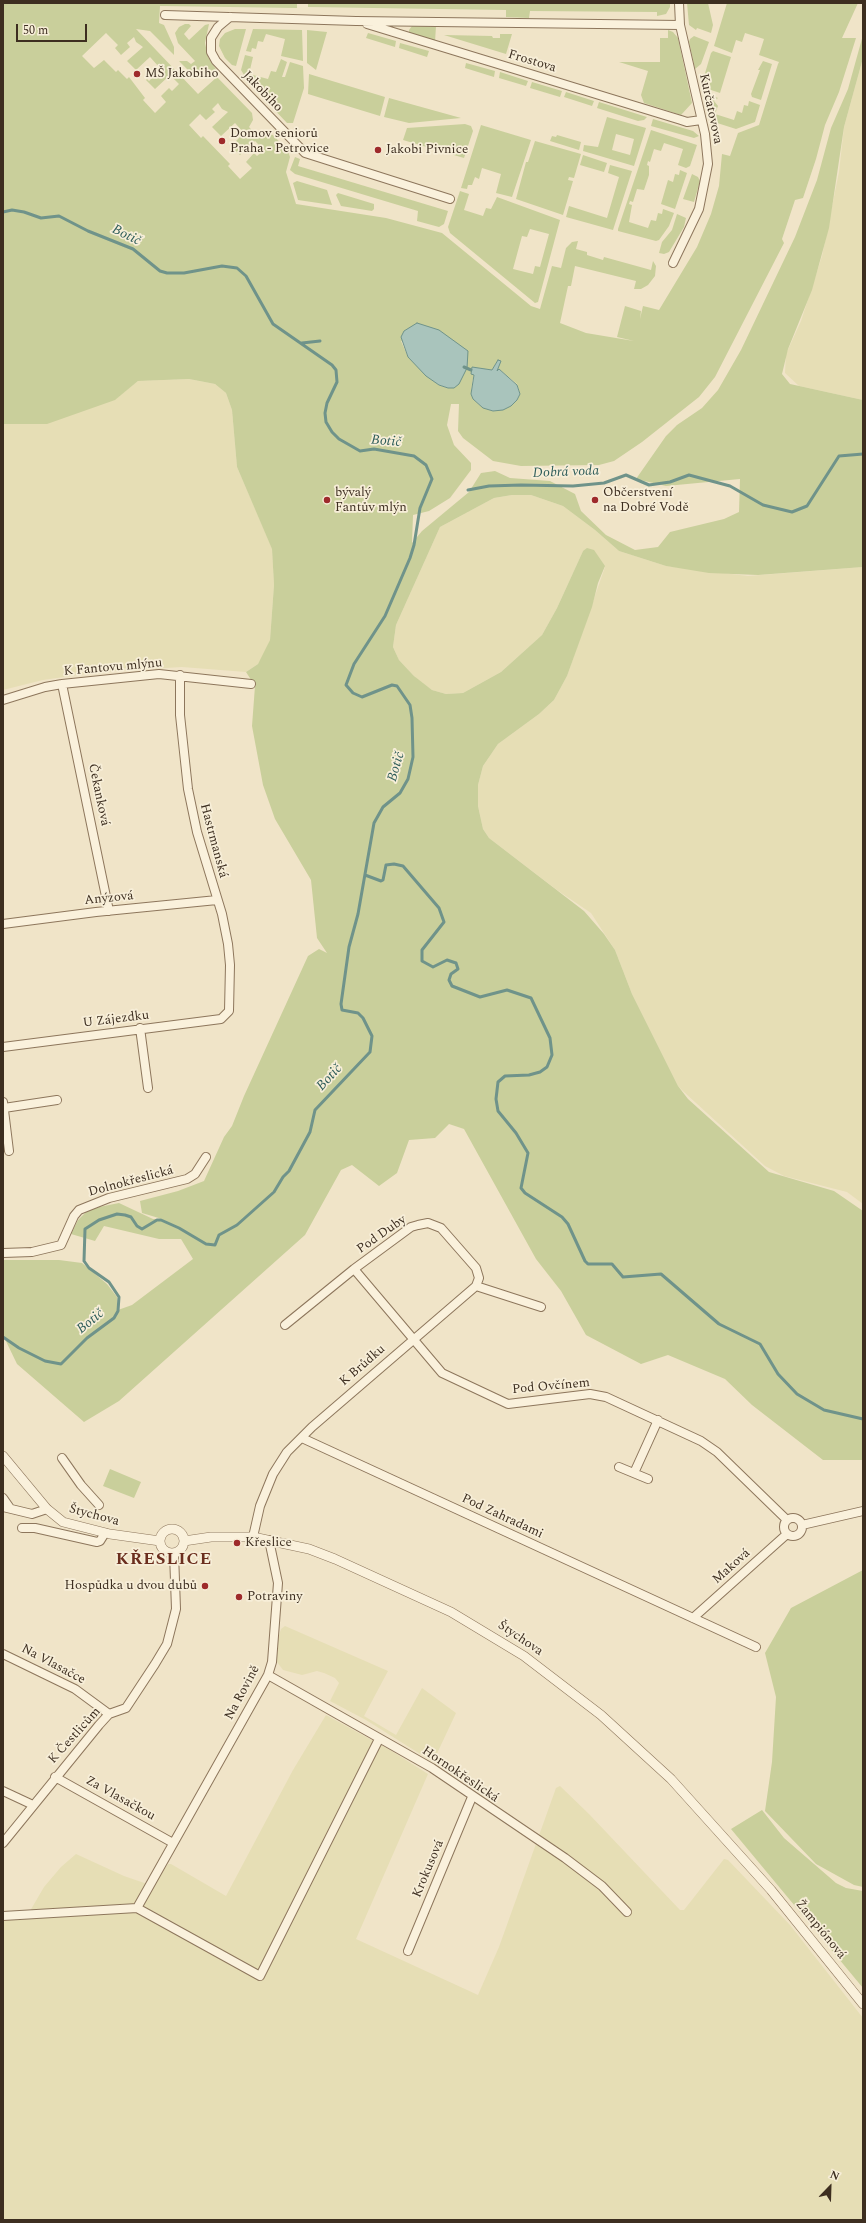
<!DOCTYPE html>
<html>
<head>
<meta charset="utf-8">
<style>
  body { margin:0 }
  #map { position:relative; width:866px; height:2223px; overflow:hidden; background:#f0e4c8; font-family:Spectral,serif }
  canvas { display:block }
  .frame { position:absolute; inset:0; border:4px solid #3d2e20; pointer-events:none }
  .north { position:absolute; left:810px; top:2167px; width:40px; height:40px; -webkit-text-stroke:3px #f7eed8; paint-order:stroke; rotate:23deg; font-size:11px; font-weight:700; line-height:16px; text-align:center; color:#3d2e20 }
  .north::after { content:''; display:block; margin:auto; width:14px; height:18px; background:#3d2e20; clip-path:polygon(50% 0,100% 100%,50% 72%,0 100%) }
  .scale { position:absolute; left:16px; top:24px; width:71px; height:18px; box-sizing:border-box; border:2px solid #3d2e20; border-top:0; padding-left:5px; font-size:12px; line-height:14px; white-space:nowrap; color:#3d2e20; -webkit-text-stroke:3px #f7eed8; paint-order:stroke }
</style>
</head>
<body>
<div id="map">
<canvas width="866" height="2223"></canvas>
<div class="frame"></div>
<div class="north">N</div>
<div class="scale">50 m</div>
</div>
<script>
const ctx = document.querySelector('canvas').getContext('2d');
ctx.lineJoin = 'round';
function fillPath(path, color) { ctx.fillStyle = color; ctx.fill(path, 'evenodd'); }
const toPath = rows => new Path2D(rows.map(r => 'M' + r).join(''));
function strokePath(path, color, width, dash) { ctx.strokeStyle = color; ctx.lineWidth = width; ctx.lineCap = dash ? 'butt' : 'round'; ctx.setLineDash(dash || []); ctx.stroke(path); }
function write(font, color, halo, rows, align = 'center') {
  ctx.font = font + ' Spectral,serif'; ctx.lineWidth = 3.5; ctx.setLineDash([]); ctx.textBaseline = 'middle'; ctx.strokeStyle = halo; ctx.fillStyle = color; for (const [text, x, y, turn = 0] of rows) {
    ctx.save(); ctx.translate(x, y); ctx.rotate((+turn || 0) * Math.PI / 180); ctx.textAlign = isNaN(turn) ? turn : align; if (halo) ctx.strokeText(text, 0, 0); ctx.fillText(text, 0, 0); ctx.restore();
  }
}
const farmland = toPath([
  [863,58,863,400,799,386,785,373,786,354,801,321,822,256,839,172,844,127],
  [189,379,215,384,226,393,232,410,237,467,272,548,274,585,270,640,264,655,258,664,246,672,182,667,99,672,43,680,3,690,3,424,114,400,138,381],
  [512,495,531,495,563,506,595,530,619,551,666,566,748,576,863,567,863,1204,847,1192,784,1176,765,1166,684,1092,678,1086,632,994,615,950,591,913,557,890,489,838,483,829,478,806,478,785,483,766,498,744,539,714,554,700,567,676,605,567,583,551,557,608,542,635,501,672,463,693,446,694,432,690,417,679,399,660,393,647,396,625,440,527,494,498],
  [285,1626,388,1671,364,1716,396,1735,422,1688,456,1713,433,1762,366,1720,330,1701,339,1683,335,1678,324,1673,317,1671,302,1675,283,1670,277,1662,276,1655,278,1639,281,1629],
  [326,1715,390,1750,428,1774,356,1939,478,1995,499,1947,556,1788,560,1786,589,1814,680,1910,684,1910,724,1859,728,1860,790,1925,863,2018,863,2220,3,2220,3,1911,30,1911,44,1887,61,1867,76,1854,124,1876,153,1886,168,1864,171,1864,226,1896,293,1770]
]);
const green = toPath([
  [3,3,297,3,297,8,160,6,159,23,164,25,174,47,174,55,150,31,136,29,198,94,217,77,252,113,253,120,249,127,259,138,266,133,273,135,288,151,290,157,286,172,296,204,386,218,442,233,531,306,540,309,552,266,561,268,566,248,572,242,578,241,576,249,587,252,587,255,603,260,604,257,651,270,653,261,656,266,655,276,648,285,641,289,634,289,636,281,575,266,571,286,568,286,560,323,586,333,634,341,617,337,625,306,641,311,640,319,643,306,659,310,697,247,711,214,719,186,722,154,730,156,738,133,759,125,778,64,779,62,759,55,764,39,745,33,742,42,736,40,732,53,714,46,727,3,858,3,842,38,856,38,839,92,825,125,816,159,803,198,795,200,782,239,784,243,715,377,699,397,642,442,614,461,599,465,521,466,493,461,463,438,458,431,459,404,451,404,447,425,454,445,471,463,471,470,450,498,429,511,413,515,412,543,422,531,469,492,481,473,495,471,510,478,550,481,575,494,581,511,606,535,635,550,658,547,670,532,724,519,739,512,740,479,666,486,636,479,666,436,677,425,702,408,718,390,741,350,795,237,817,180,831,128,848,89,863,35,863,58,844,127,829,228,812,290,788,349,782,374,790,384,863,400,863,567,758,575,709,573,666,566,619,551,595,530,563,506,531,495,512,495,494,498,440,527,396,625,393,647,399,660,414,676,432,690,446,694,463,693,501,672,542,635,557,608,583,551,587,548,594,550,605,566,598,583,592,607,567,676,554,700,539,714,498,744,483,766,478,785,478,806,483,829,489,838,584,911,604,934,615,950,632,994,678,1086,688,1099,769,1172,834,1191,863,1211,863,1460,823,1460,752,1405,725,1379,668,1355,641,1364,586,1335,561,1291,536,1259,464,1129,449,1124,435,1138,409,1140,397,1173,379,1186,352,1165,341,1170,305,1235,119,1401,84,1422,17,1364,3,1335,3,1260,59,1260,82,1263,107,1284,117,1297,118,1310,132,1305,193,1259,181,1239,159,1239,104,1226,95,1241,71,1234,78,1220,89,1209,119,1203,153,1219,162,1219,142,1213,140,1201,178,1191,204,1181,224,1137,232,1126,244,1096,308,956,319,949,327,953,317,938,311,880,275,819,263,785,252,726,255,686,246,672,258,664,270,640,274,585,272,549,237,467,232,410,226,393,215,384,189,379,138,381,115,400,47,424,3,424],
  [106,33,118,45,115,48,121,55,130,47,127,43,134,37,136,42,143,47,127,61,136,70,150,57,159,67,150,76,152,78,149,81,147,79,146,80,155,89,170,75,179,84,172,91,169,88,161,96,166,102,155,113,143,100,145,98,129,77,127,79,118,70,116,72,104,60,94,68,82,56],
  [218,103,222,109,228,112,212,127,221,136,235,123,244,133,236,141,238,143,235,146,232,144,231,146,240,155,255,141,264,150,257,156,254,153,246,162,252,168,240,179,228,166,230,164,203,136,201,138,189,125,200,114,206,120,215,112,212,109],
  [401,341,467,361,467,368,454,388,448,388,439,385,408,357],
  [498,360,496,372,499,369,517,384,520,394,517,400,511,406,493,411,483,408,473,399,471,394,472,384,475,368,492,370],
  [308,3,670,3,670,7,666,14,657,16,657,12,530,11,529,18,506,17,506,10,308,7],
  [687,3,708,3,713,25,711,33,697,28,696,30,689,25],
  [185,24,189,24,191,26,184,34,189,40,205,25,209,24,205,43,208,57,217,71,208,78,194,76,179,61,187,61,191,64,195,61,178,43,175,33,179,27],
  [412,26,436,26,435,42,409,33,409,30],
  [235,29,246,29,236,66,232,65,225,58,219,46,220,39,225,33],
  [253,29,302,30,303,61,281,56,285,39,266,34,263,42,258,41,256,49,252,48,251,52,246,51],
  [307,30,327,32,316,70,307,63],
  [668,30,673,32,678,38,692,103,681,115,644,103,641,95,648,71,619,62,660,62,660,38,668,38],
  [368,33,396,41,395,47,366,38],
  [500,34,512,34,506,54,444,35,492,36,493,38,500,38],
  [694,36,709,42,701,64,695,69,689,42,690,39],
  [400,43,429,51,427,57,399,48],
  [713,51,731,57,720,93,708,89,703,80,711,53],
  [245,55,253,57,249,74,268,79,271,71,276,72,281,59,287,62,282,77,285,77,290,62,303,66,304,88,293,123,287,123,249,83,241,70],
  [763,61,772,64,761,100,752,97,751,94,760,70,758,70],
  [466,63,495,71,494,77,465,68],
  [500,72,528,81,526,86,499,78],
  [309,74,385,97,380,116,308,94],
  [532,82,562,91,560,97,530,88],
  [566,92,594,101,592,106,564,97],
  [710,95,718,98,714,101,718,106,715,114,734,120,737,111,742,113,744,105,748,106,749,101,760,105,755,122,736,129,714,122,706,99],
  [389,98,461,118,409,123,384,117],
  [599,102,647,117,644,120,638,121,597,108],
  [607,117,646,128,634,166,583,151,584,145,598,147],
  [616,134,634,139,630,155,612,150],
  [653,119,693,131,699,136,694,138,651,126],
  [465,124,471,126,473,131,464,158,403,140,407,128],
  [481,125,531,140,512,197,496,193,501,174,482,168,479,179,475,177,472,185,468,185,467,189,461,188],
  [651,130,697,145,690,166,686,168,678,165,683,149,664,143,661,151,654,149,650,162,648,161,647,165,649,166,649,175,644,190,637,189,633,202,630,201,629,204,632,205,629,222,648,228,651,220,656,221,658,213,662,214,663,209,674,213,669,226,659,240,656,241,618,231,618,229],
  [557,135,581,142,579,150,550,141,552,136,556,137],
  [535,141,581,154,574,178,569,177,568,180,573,181,563,215,516,199,526,162,528,162],
  [583,155,607,163,604,172,580,165],
  [295,157,300,159,298,166,448,211,444,224,439,227,417,221,418,211,295,174,290,170],
  [610,165,632,171,613,230,566,217,569,206,607,218,619,177,608,173],
  [680,170,687,173,675,209,661,204,668,180,673,182,675,174,679,175],
  [692,174,698,177,700,181,694,202,683,199],
  [297,181,327,190,332,205,298,200,293,183],
  [460,191,469,194,464,210,483,216,486,208,491,209,497,197,560,220,538,302,535,303,450,233,448,227],
  [530,229,549,234,540,267,535,266,533,274,513,269,522,236,527,237],
  [338,193,374,204,374,209,372,211,341,206,336,195],
  [677,214,686,218,684,227,669,252,664,254,659,253,662,242,672,230],
  [110,1469,141,1482,134,1498,103,1486],
  [863,1570,863,1887,854,1885,816,1864,765,1811,772,1762,776,1697,765,1653,791,1608],
  [762,1810,784,1838,836,1883,846,1888,863,1891,863,1988,731,1829]
]);
const water = toPath([
  [417,323,439,330,468,351,467,368,459,384,454,388,448,388,439,385,426,376,408,357,401,337,404,331,417,323],
  [498,360,501,361,497,371,499,369,517,385,520,394,517,400,511,406,503,410,493,411,483,408,473,399,471,394,474,375,471,374,472,367,492,370,498,360]
]);
const stream = toPath([
  [3,212,12,210,24,212,41,218,59,216,88,231,133,249,160,271,167,273,184,273,222,266,237,268,246,276,273,324,332,365,336,370,337,382,327,403,325,413,326,422,332,432,339,439,360,451,374,449,414,456,426,465,432,479,420,508,414,545,410,558,385,616,354,664,346,685,353,693,362,697,392,685,397,686,410,705,412,718,413,757,408,779,400,793,383,807,374,823,358,914,349,947,341,1004,342,1010,358,1013,363,1018,372,1036,370,1052,315,1110,310,1132,289,1171,283,1177,274,1192,237,1225,219,1235,215,1245,206,1244,179,1228,161,1220,157,1220,142,1229,137,1226,131,1217,125,1215,117,1214,99,1220,85,1229,84,1261,89,1268,109,1282,119,1297,118,1311,114,1318,87,1338,61,1364,45,1361,19,1348,3,1337],
  [302,343,320,341],
  [464,367,471,370],
  [468,490,489,486,521,485,573,486,604,483,626,475,649,485,670,482,689,475,730,486,763,505,792,512,807,506,839,456,863,454],
  [365,875,381,881,383,880,386,865,394,864,403,866,439,908,444,922,422,950,422,961,433,967,447,960,456,963,458,969,451,974,449,980,452,986,480,997,507,990,531,998,550,1038,552,1055,547,1067,540,1072,529,1075,505,1076,498,1082,496,1099,498,1111,516,1133,528,1153,521,1188,525,1193,562,1217,568,1224,585,1261,588,1264,612,1264,623,1277,661,1274,719,1324,760,1344,778,1374,797,1394,824,1410,863,1419]
]);
const minor = toPath([
  [165,15,356,21,680,25],
  [230,17,218,27,211,38,211,52,216,61,305,153,450,199],
  [367,24,681,120,687,122,701,120],
  [673,263,699,209,708,164,705,134,680,25,679,3],
  [62,684,109,911],
  [3,700,45,687,62,684,159,674,251,684],
  [3,924,96,912,217,900],
  [140,1028,148,1088],
  [3,1047,221,1019,229,1011,230,965,228,944,222,914,197,832,188,789,180,715,180,675],
  [3,1102,9,1151],
  [4,1108,57,1100],
  [3,1253,32,1252,61,1245,74,1216,79,1210,109,1198,187,1179,195,1174,206,1157],
  [354,1269,442,1373,508,1404,590,1394,606,1397,701,1441,717,1452,787,1520],
  [285,1325,354,1269,411,1227,418,1225,428,1223,441,1228,476,1268,479,1278,476,1286],
  [302,1438,756,1647],
  [62,1458,81,1485,99,1505],
  [619,1467,648,1479],
  [634,1473,658,1420],
  [3,1498,10,1508],
  [3,1507,32,1514,47,1509],
  '784 1527a9 9 0 1 1 18 0a9 9 0 1 1-18 0Z',
  [802,1525,863,1511],
  [22,1528,35,1528,97,1542,100,1541,105,1533],
  [253,1537,260,1506,273,1474,287,1452,312,1427,476,1286,541,1307],
  [693,1618,787,1534],
  [3,1654,75,1689,109,1714],
  [268,1675,432,1768,565,1858,602,1886,627,1912],
  [55,1777,173,1843],
  [3,1791,33,1805],
  [3,1843,99,1725,109,1714,126,1708,155,1664,167,1644,176,1609,174,1553],
  [137,1908,260,1976,379,1739],
  [3,1916,137,1908,268,1675,272,1662,278,1583,269,1540],
  [408,1951,472,1797]
]);
const tertiary = toPath([
  [3,1456,47,1509,63,1522,110,1534,160,1541],
  '160 1541a12 12 0 1 1 24 0a12 12 0 1 1-24 0Z',
  [184,1541,211,1537,253,1537,309,1549,335,1559,451,1612,524,1656,601,1715,671,1779,771,1890,863,2004]
]);
const markers = [
  [137,74,4,"#9e2a2b"],
  [222,141,4,"#9e2a2b"],
  [378,150,4,"#9e2a2b"],
  [327,500,4,"#9e2a2b"],
  [595,500,4,"#9e2a2b"],
  [237,1543,4,"#9e2a2b"],
  [205,1586,4,"#9e2a2b"],
  [239,1597,4,"#9e2a2b"]
];
const streetNames = [
  ["Frostova",532,62,17],
  ["Jakobiho",262,92,46],
  ["Kurčatovova",710,109,78],
  ["K Fantovu mlýnu",113,668,-5],
  ["Čekanková",98,795,78],
  ["Hastrmanská",213,841,75],
  ["Anýzová",109,899,-6],
  ["U Zájezdku",116,1020,-7],
  ["Dolnokřeslická",131,1182,-15],
  ["Pod Duby",382,1235,-35],
  ["K Brůdku",363,1366,-41],
  ["Pod Ovčínem",551,1387,-5],
  ["Štychova",94,1516,15],
  ["Pod Zahradami",502,1517,25],
  ["Maková",732,1567,-42],
  ["Štychova",520,1639,34],
  ["Na Vlasačce",53,1665,28],
  ["Na Rovině",243,1693,-62],
  ["K Čestlicům",75,1736,-48],
  ["Hornokřeslická",460,1775,34],
  ["Za Vlasačkou",120,1799,29],
  ["Krokusová",429,1869,-67],
  ["Žampiónová",820,1930,51]
];
const poiNames = [
  ["MŠ Jakobiho",145,74],
  ["Domov seniorů",230,134],
  ["Praha - Petrovice",230,149],
  ["Jakobi Pivnice",386,150],
  ["bývalý",335,493],
  ["Fantův mlýn",335,508],
  ["Občerstvení",603,493],
  ["na Dobré Vodě",603,508],
  ["Křeslice",245,1543],
  ["Hospůdka u dvou dubů",197,1586,"right"],
  ["Potraviny",247,1597]
];
const waterNames = [
  ["Botič",126,236,26],
  ["Botič",386,442,5],
  ["Dobrá voda",566,473,-2],
  ["Botič",397,767,-74],
  ["Botič",330,1078,-47],
  ["Botič",91,1322,-39]
];
const districtNames = [
  ["KŘESLICE",164,1561]
];
fillPath(farmland, '#e6deb5');
fillPath(green, '#c9cf9b');
fillPath(water, '#a9c4bc');
strokePath(water, '#6f938a', 1);
strokePath(stream, '#6f938a', 3);
strokePath(minor, '#8d765c', 10);
strokePath(tertiary, '#8d765c', 10);
strokePath(minor, '#faf1dc', 8);
strokePath(tertiary, '#faf1dc', 9);
for (const [x, y, r, color] of markers) { const dot = new Path2D(); dot.arc(x, y, r, 0, 2 * Math.PI); ctx.fillStyle = color; ctx.fill(dot); strokePath(dot, '#f7eed8', 1.5); }
write('13px', '#3d2e20', '#f7eed8', streetNames);
write('13px', '#3d2e20', '#f7eed8', poiNames, 'left');
write('italic 14px', '#2f5d5a', '#f7eed8', waterNames);
ctx.letterSpacing = '1px';
write('bold 17px', '#6b2e1e', '#f7eed8', districtNames);
ctx.letterSpacing = '0px';
</script>
</body>
</html>
